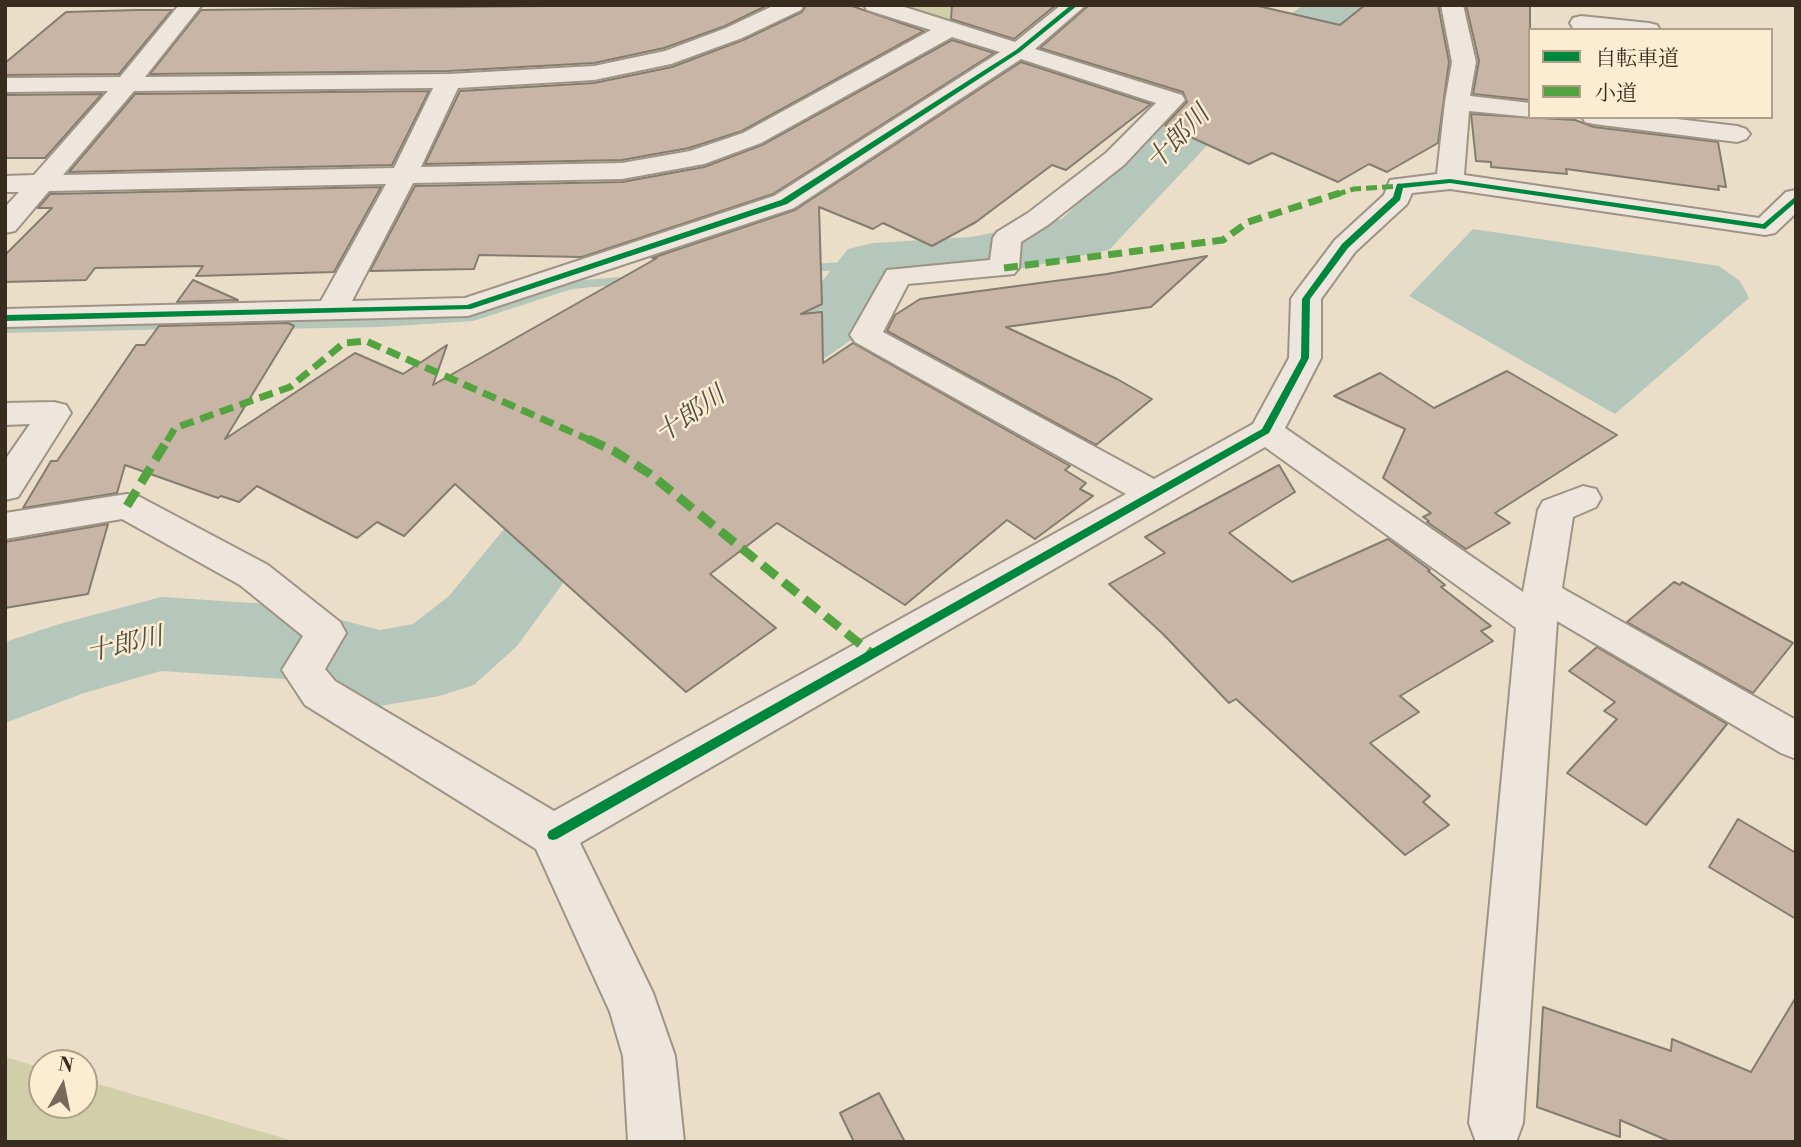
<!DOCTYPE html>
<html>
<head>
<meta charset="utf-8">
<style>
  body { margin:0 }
  #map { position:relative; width:1801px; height:1147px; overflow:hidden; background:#ebdec8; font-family:"Libre Bodoni","Noto Serif JP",serif }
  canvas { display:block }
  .frame { position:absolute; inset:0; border:7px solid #382c1e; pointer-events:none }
  .legend { position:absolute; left:1528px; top:28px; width:245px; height:91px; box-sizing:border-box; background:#fbecd2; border:2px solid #ad9f8a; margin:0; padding:9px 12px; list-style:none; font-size:21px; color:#382c1e }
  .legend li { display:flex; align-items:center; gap:14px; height:35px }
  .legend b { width:35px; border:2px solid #ad9f8a }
  .north { position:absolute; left:28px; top:1049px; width:70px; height:70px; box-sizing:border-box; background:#fbecd2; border:2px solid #ad9f8a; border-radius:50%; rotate:9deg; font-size:19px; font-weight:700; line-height:28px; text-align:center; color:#382c1e }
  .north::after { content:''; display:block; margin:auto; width:24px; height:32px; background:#776a5a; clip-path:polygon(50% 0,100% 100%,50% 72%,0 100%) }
</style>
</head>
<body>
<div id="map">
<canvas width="1801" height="1147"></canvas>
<div class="frame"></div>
<ul class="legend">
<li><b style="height:9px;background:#00873e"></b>自転車道</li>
<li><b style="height:9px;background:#53a441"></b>小道</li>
</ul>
<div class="north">N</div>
</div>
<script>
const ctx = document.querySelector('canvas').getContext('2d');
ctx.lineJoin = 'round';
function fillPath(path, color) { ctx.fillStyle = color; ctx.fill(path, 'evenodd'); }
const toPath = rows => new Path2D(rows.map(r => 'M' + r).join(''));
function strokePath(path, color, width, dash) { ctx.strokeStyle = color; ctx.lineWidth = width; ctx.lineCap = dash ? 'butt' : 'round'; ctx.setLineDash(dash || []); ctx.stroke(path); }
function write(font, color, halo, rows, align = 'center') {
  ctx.font = font + ' "Libre Bodoni","Noto Serif JP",serif'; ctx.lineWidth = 5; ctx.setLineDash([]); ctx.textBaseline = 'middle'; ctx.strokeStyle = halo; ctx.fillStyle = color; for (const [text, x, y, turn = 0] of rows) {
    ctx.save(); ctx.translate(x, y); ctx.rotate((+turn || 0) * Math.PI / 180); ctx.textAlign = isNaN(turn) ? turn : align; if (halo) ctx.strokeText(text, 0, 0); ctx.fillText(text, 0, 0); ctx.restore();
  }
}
const green = toPath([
  [900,5,1053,5,1011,38],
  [5,1057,42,1068,42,1105,84,1105,84,1080,297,1142,5,1142]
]);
const water = toPath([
  [1473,229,1719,266,1740,281,1749,298,1615,414,1409,296]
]);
const stream = toPath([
  [873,260,879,264,877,267,800,273,794,269,800,265,873,260],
  [634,276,640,280,638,283,572,289,473,321,380,327,270,329,264,325,270,321,380,319,472,313,571,281,634,276],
  [178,322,184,326,183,329,5,333,5,325,178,322]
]);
const river = toPath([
  [1303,5,1366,5,1358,16,1338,29,1246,104,1109,250,971,279,894,284,855,337,662,472,637,494,591,545,517,646,474,685,439,696,380,706,284,679,161,671,84,693,5,723,5,642,56,625,161,597,284,605,380,630,413,624,449,596,527,501,577,454,602,434,803,305,848,249,873,243,971,237,1062,219,1204,80,1303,5]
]);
const building = toPath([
  [629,5,768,5,725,26,664,48,594,63,449,71,150,74,201,10,629,5],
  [806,5,849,5,924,31,742,131,689,148,622,160,425,164,460,91,594,83,672,67,743,40,802,12,806,5],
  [952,5,1056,5,1014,39,951,19,952,5],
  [1089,5,1254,5,1340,25,1365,5,1438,5,1449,62,1438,143,1387,172,1369,164,1338,182,1272,153,1249,164,1165,125,1187,102,1183,92,1040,48,1089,5],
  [1466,5,1530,5,1530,100,1473,94,1479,61,1466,5],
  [137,10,172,10,119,74,5,75,5,63,66,12,137,10],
  [952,40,994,53,773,194,582,257,479,255,474,269,370,271,415,186,622,182,704,167,762,145,952,40],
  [1021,62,1151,104,1066,170,1052,165,976,222,932,246,883,223,873,229,819,207,822,304,801,314,822,312,823,363,853,343,1070,466,1065,470,1086,483,1080,489,1093,496,1035,539,1007,520,905,605,777,523,710,574,776,628,686,692,455,484,404,536,377,522,357,538,257,486,239,502,221,496,218,498,125,465,117,493,23,508,51,461,57,461,136,345,145,345,159,326,288,323,294,326,225,439,355,353,403,374,447,345,433,385,657,258,652,258,795,210,1021,62],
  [429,91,392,165,69,172,135,94,429,91],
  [102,94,45,158,5,158,5,95,102,94],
  [1471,114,1575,120,1594,127,1718,142,1726,187,1718,186,1719,190,1566,169,1567,174,1491,167,1491,162,1476,161,1471,114],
  [381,187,334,272,196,276,203,266,95,268,86,280,5,282,5,255,52,208,38,208,50,194,381,187],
  [1207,256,1151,307,1006,327,1117,379,1152,399,1096,445,887,331,895,315,920,299,1107,274,1207,256],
  [193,280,238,300,177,302,193,280],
  [1507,371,1617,435,1495,513,1510,523,1466,549,1427,522,1429,521,1423,517,1431,513,1383,478,1405,429,1334,396,1380,373,1434,408,1507,371],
  [1279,465,1295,492,1229,533,1292,582,1388,539,1430,570,1428,571,1445,585,1441,587,1491,626,1481,631,1493,641,1400,696,1419,712,1370,743,1430,796,1423,802,1449,825,1405,855,1236,699,1229,703,1163,634,1109,584,1165,553,1145,537,1279,465],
  [108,524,88,594,5,608,5,542,108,524],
  [1674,582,1680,585,1682,582,1793,643,1753,693,1627,622,1674,582],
  [1597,647,1727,724,1646,825,1567,773,1617,719,1604,711,1615,702,1569,671,1597,647],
  [1738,819,1796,853,1796,919,1709,867,1738,819],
  [1796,997,1796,1142,1671,1142,1620,1120,1620,1137,1537,1107,1543,1007,1671,1051,1672,1039,1751,1072,1796,997],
  [879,1093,905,1142,854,1142,840,1113,879,1093]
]);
const minor = toPath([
  [179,5,202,5,145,77,449,74,594,66,665,51,726,28,775,5,804,5,801,10,742,38,671,64,594,80,458,88,421,167,622,163,690,151,743,133,931,30,867,10,864,5,898,5,1015,42,1061,5,1086,5,1035,49,1182,95,1185,100,1124,165,1048,225,1021,242,1019,268,1014,274,908,284,883,332,1154,479,1253,424,1289,358,1291,299,1295,293,1335,240,1384,195,1390,180,1437,174,1445,102,1452,62,1441,5,1463,5,1476,62,1470,96,1530,103,1531,117,1469,111,1464,175,1759,218,1786,192,1796,190,1796,213,1775,233,1765,235,1450,189,1412,193,1407,204,1355,252,1321,299,1321,358,1285,428,1523,592,1538,510,1543,501,1583,486,1596,489,1601,498,1596,507,1573,517,1562,588,1796,720,1796,759,1781,753,1557,621,1523,1123,1516,1142,1476,1142,1469,1123,1516,628,1265,447,580,843,653,993,675,1056,684,1142,628,1142,623,1056,610,1012,536,849,305,705,282,670,303,636,240,585,122,519,5,539,5,513,127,494,140,497,268,565,340,622,346,633,325,669,335,681,554,811,1126,494,855,342,850,335,887,270,990,260,993,238,997,232,1028,213,1106,153,1156,103,1021,59,794,208,468,316,5,327,5,309,321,301,386,184,49,191,15,231,5,233,5,207,19,192,5,192,5,176,34,175,108,91,5,92,5,78,120,77,179,5],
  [952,37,1000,52,774,196,465,298,352,301,413,183,622,179,704,164,761,143,952,37],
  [433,88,394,168,63,175,134,91,433,88],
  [1581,16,1649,23,1657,25,1660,30,1573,28,1570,23,1573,18,1581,16],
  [1582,117,1660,117,1737,126,1746,129,1750,134,1746,139,1737,142,1594,124,1585,122,1582,117],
  [54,402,66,405,71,413,18,497,5,500,5,460,30,424,5,425,5,403,54,402]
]);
const quietFar2 = toPath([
  [1335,195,1354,189,1400,186]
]);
const quietFar1 = toPath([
  [1004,268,1223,240,1248,222,1340,193],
  [167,441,175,428,290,387,344,343,366,341,592,441]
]);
const quiet = toPath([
  [588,439,614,451,650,474,871,653],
  [127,506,168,439]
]);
const cycleway = toPath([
  [1071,5,1078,5,1020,52,787,204,471,309,5,321,5,315,467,305,781,200,1016,50,1071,5],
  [1450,179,1763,224,1796,196,1796,202,1765,229,1450,183,1403,188,1400,200,1348,248,1310,299,1309,358,1269,433,557,839,553,840,549,839,547,835,549,831,1262,429,1301,358,1302,299,1342,244,1393,197,1397,184,1450,179]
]);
const waterNames = [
  ["十郎川",1179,139,-46],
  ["十郎川",691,416,-35],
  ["十郎川",125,646,-13]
];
fillPath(green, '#d0cfaa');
fillPath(water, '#b5c6bb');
fillPath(stream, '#b5c6bb');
fillPath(river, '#b5c6bb');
fillPath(building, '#c9b5a5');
strokePath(building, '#847c6f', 2);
strokePath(minor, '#9d9486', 4);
fillPath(minor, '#eee6dc');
strokePath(quietFar2, '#53a441', 5, [11, 5]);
strokePath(quietFar1, '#53a441', 7, [14, 7]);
strokePath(quiet, '#53a441', 9, [18, 9]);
fillPath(cycleway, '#00873e');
write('italic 26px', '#525044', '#fbecd2', waterNames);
</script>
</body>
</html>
